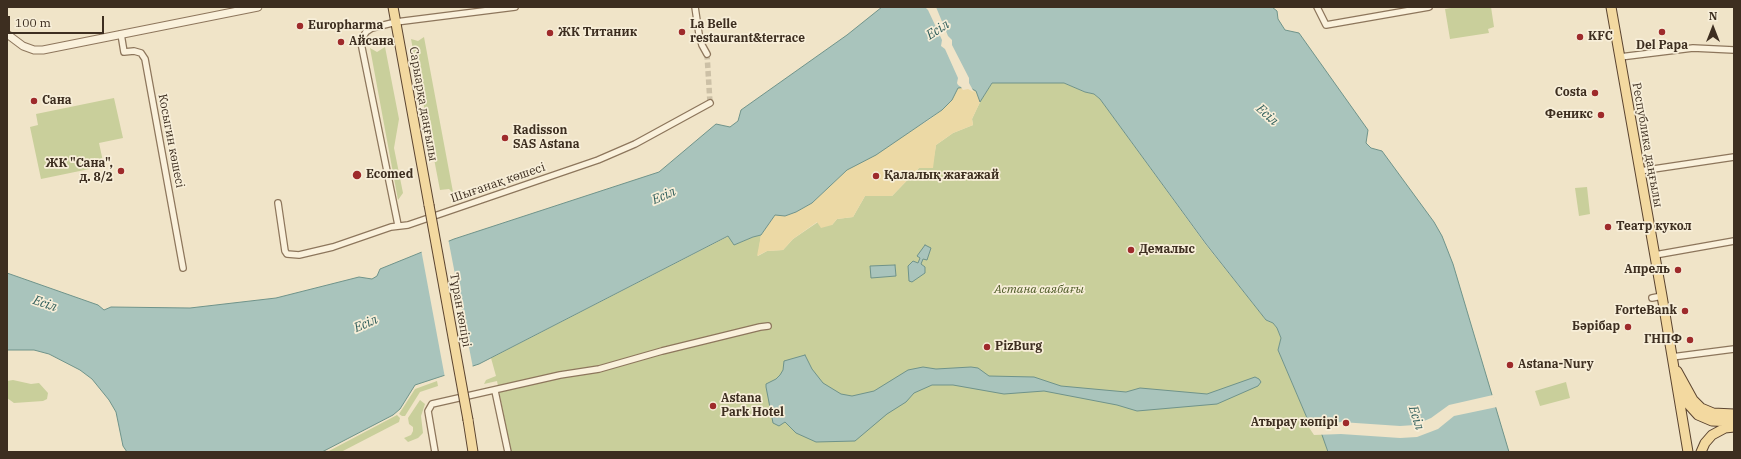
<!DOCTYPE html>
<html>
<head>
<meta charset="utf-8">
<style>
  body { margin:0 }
  #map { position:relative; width:1741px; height:459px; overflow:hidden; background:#f0e4c8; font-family:"IBM Plex Serif",serif }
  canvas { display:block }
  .frame { position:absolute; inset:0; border:8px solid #3d2e20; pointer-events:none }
  .north { position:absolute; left:1693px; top:8px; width:40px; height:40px; -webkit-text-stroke:3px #f7eed8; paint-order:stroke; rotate:0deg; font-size:11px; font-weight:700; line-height:16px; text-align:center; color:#3d2e20 }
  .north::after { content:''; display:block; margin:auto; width:14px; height:18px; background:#3d2e20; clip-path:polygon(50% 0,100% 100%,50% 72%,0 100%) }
  .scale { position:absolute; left:8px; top:16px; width:96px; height:18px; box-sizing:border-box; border:2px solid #3d2e20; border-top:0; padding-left:5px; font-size:12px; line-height:14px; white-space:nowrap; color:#3d2e20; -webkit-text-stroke:3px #f7eed8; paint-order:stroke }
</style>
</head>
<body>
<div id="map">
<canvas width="1741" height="459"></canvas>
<div class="frame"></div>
<div class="north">N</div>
<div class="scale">100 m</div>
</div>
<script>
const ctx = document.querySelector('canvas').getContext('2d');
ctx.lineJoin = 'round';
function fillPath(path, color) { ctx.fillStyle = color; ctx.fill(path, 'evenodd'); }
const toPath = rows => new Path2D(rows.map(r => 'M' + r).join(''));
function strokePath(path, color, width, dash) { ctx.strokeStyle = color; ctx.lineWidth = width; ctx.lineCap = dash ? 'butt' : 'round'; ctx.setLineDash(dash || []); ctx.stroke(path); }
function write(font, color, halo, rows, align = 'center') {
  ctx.font = font + ' "IBM Plex Serif",serif'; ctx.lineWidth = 3.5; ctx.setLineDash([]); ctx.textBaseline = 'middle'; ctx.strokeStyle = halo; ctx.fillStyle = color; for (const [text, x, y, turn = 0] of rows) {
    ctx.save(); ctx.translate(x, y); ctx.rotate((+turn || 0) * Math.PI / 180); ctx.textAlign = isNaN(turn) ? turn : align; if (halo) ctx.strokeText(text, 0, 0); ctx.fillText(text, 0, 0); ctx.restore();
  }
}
const green = toPath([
  [1457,7,1491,7,1494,27,1488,29,1489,33,1450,39,1445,9],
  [424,37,453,192,452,192,449,189,440,190,411,39,418,41],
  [385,47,399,119,394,148,403,193,398,200,370,48,377,52],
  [992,83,1064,83,1085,92,1094,94,1100,99,1206,245,1266,320,1273,323,1277,328,1281,338,1278,350,1310,425,1321,431,1328,452,511,452,497,381,484,384,486,380,496,376,491,358,729,236,734,245,753,237,761,235,758,256,767,251,783,250,793,239,818,222,832,225,837,219,853,217,865,196,892,196,919,168,932,168,936,145,953,133,973,125,972,119,980,102],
  [114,98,123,138,99,143,104,166,41,179,30,127,38,125,36,114],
  [1587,187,1590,214,1579,216,1575,188],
  [13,380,31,384,39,383,48,393,47,399,43,401,14,403,7,398,7,381],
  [437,381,438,386,420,392,405,416,402,416,399,414,415,389],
  [1566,382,1570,398,1540,406,1535,391],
  [420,400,425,404,421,416,423,433,418,438,408,442,404,438,411,435,413,431,413,427,409,424,408,418],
  [397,415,400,418,399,422,341,452,327,452]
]);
const sand = toPath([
  [968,87,976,91,980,102,972,119,973,125,953,133,936,145,933,168,919,168,892,196,865,196,853,217,837,219,832,225,821,228,817,222,793,239,783,250,767,251,757,256,761,235,775,215,785,216,796,212,812,203,847,170,929,120,942,110,951,100,958,88]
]);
const water = toPath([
  [882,7,1272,7,1277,11,1278,19,1285,30,1299,33,1368,130,1366,143,1371,148,1382,151,1434,222,1442,236,1453,264,1509,452,1328,452,1321,432,1310,425,1278,350,1281,338,1277,328,1273,323,1266,320,1206,244,1100,99,1094,94,1085,92,1064,83,992,83,980,102,976,91,968,87,958,88,952,100,942,110,876,155,847,170,812,203,796,212,785,216,775,215,761,235,753,237,734,245,728,236,479,364,415,385,400,409,393,415,322,452,127,452,123,446,116,412,109,400,92,379,80,370,49,354,34,350,7,350,7,273,98,305,104,310,111,307,190,308,276,298,359,277,372,279,377,276,380,269,454,239,659,172,716,124,730,127,738,121,741,110,847,35,882,7],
  [925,245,931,248,927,260,923,259,921,264,925,267,925,273,912,282,909,281,908,266,913,261,918,263,920,258,917,256,925,245],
  [895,265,896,276,871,278,870,266,895,265],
  [805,355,812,369,823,383,841,394,852,396,874,391,908,370,923,367,936,369,971,367,978,368,989,376,1034,377,1061,386,1126,392,1140,388,1207,394,1255,377,1259,379,1261,382,1258,386,1217,404,1137,411,1117,405,1044,391,1004,394,953,385,932,385,914,393,906,402,887,414,855,441,816,442,796,433,785,422,779,426,773,423,766,387,766,384,776,379,780,375,783,370,784,361,805,355]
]);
const pier = toPath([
  [925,7,936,7,948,36,952,40,952,45,969,78,969,83,974,92,968,89,963,90,961,87,958,85,957,83,958,78,945,49,941,46,942,40,928,10],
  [448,238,473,368,445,378,421,249],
  [1493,395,1497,407,1454,416,1438,429,1417,437,1400,438,1341,434,1314,435,1308,426,1341,422,1400,426,1415,425,1431,418,1449,405]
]);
const minorTunnel = toPath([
  [707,54,710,103]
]);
const minor = toPath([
  [695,7,699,34,702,45,707,54],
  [1317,7,1326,25,1429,7],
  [121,34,124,52,134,51,141,53,145,59,183,268],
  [1620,57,1693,48,1734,50],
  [1640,171,1734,157],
  [278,203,285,251,287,254,299,255,333,247,391,227,408,225,598,160,635,144,710,103],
  [398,225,361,43,363,37,366,32,372,28,396,22,515,7],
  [1655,255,1734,241],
  [1652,298,1662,296],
  [1672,357,1734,349],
  [495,391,508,452],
  [435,452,428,411,432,404,560,375,599,369,662,351,760,327,768,326]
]);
const tertiary = toPath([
  [7,34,23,46,34,50,43,50,258,7]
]);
const primary = toPath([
  [393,7,429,205],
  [1611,7,1662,296,1688,452],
  [1677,371,1693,400,1701,408,1713,413,1734,414],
  [1683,391,1689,405,1698,415,1712,421,1734,422],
  [468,420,473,452],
  [1701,452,1705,443,1712,435,1725,428,1734,427]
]);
const primaryBridge = toPath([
  [429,205,468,420]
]);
const markers = [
  [300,26,4,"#9e2a2b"],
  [682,32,4,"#9e2a2b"],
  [1662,32,4,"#9e2a2b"],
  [550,33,4,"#9e2a2b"],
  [1580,37,4,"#9e2a2b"],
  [341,42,4,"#9e2a2b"],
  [1595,93,4,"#9e2a2b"],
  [34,101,4,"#9e2a2b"],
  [1601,115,4,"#9e2a2b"],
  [505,138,4,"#9e2a2b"],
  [121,171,4,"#9e2a2b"],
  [357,175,5,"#9e2a2b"],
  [876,176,4,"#9e2a2b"],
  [1608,227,4,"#9e2a2b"],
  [1131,250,4,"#9e2a2b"],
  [1678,270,4,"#9e2a2b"],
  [1685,311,4,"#9e2a2b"],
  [1628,327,4,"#9e2a2b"],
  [1690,340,4,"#9e2a2b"],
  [987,347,4,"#9e2a2b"],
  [1510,365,4,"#9e2a2b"],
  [713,406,4,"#9e2a2b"],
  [1346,423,4,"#9e2a2b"]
];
const poiNames = [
  ["La Belle",690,25],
  ["restaurant&terrace",690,39],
  ["Europharma",308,26],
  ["ЖК Титаник",558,33],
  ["KFC",1588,37],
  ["Айсана",349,42],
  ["Del Papa",1662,46,"center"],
  ["Costa",1587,93,"right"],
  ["Сана",42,101],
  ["Феникс",1593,115,"right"],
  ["Radisson",513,131],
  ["SAS Astana",513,145],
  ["ЖК \"Сана\",",113,164,"right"],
  ["д. 8/2",113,178,"right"],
  ["Ecomed",366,175],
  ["Қалалық жағажай",884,176],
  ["Театр кукол",1616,227],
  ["Демалыс",1139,250],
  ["Апрель",1670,270,"right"],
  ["ForteBank",1677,311,"right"],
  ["Бәрібар",1620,327,"right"],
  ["ГНПФ",1682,340,"right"],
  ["PizBurg",995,347],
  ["Astana-Nury",1518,365],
  ["Astana",721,399],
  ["Park Hotel",721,413],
  ["Атырау көпірі",1338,423,"right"]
];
const streetNames = [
  ["Сарыарқа даңғылы",423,104,80],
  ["Косыгин көшесі",171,141,79],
  ["Республика даңғылы",1647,145,80],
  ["Шығанақ көшесі",498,183,-19],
  ["Тұран көпірі",460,310,80]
];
const parkNames = [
  ["Астана саябағы",1039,290]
];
const waterNames = [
  ["Есіл",938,30,-33],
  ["Есіл",1267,115,42],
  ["Есіл",664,196,-23],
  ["Есіл",45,304,19],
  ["Есіл",366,324,-23],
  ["Есіл",1416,418,72]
];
fillPath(green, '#c9cf9b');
fillPath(sand, '#ecd9a5');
fillPath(water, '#a9c4bc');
strokePath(water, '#6f938a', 1);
fillPath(pier, '#f0e4c8');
strokePath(minorTunnel, '#ccc0a6', 5.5, [5.5, 3]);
strokePath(minor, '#8d765c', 8);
strokePath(tertiary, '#8d765c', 9);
strokePath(primary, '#5b4430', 11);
strokePath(minor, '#faf1dc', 5.5);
strokePath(tertiary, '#faf1dc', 7);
strokePath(primary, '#f3d9a0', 9);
strokePath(primaryBridge, '#5b4430', 11, []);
strokePath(primaryBridge, '#f3d9a0', 9);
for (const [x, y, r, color] of markers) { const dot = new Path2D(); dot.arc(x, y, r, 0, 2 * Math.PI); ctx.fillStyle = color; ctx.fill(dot); strokePath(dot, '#f7eed8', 1.5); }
write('bold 12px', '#3d2e20', '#f7eed8', poiNames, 'left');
write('12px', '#3d2e20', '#f7eed8', streetNames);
write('italic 12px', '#4d5a26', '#f7eed8', parkNames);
write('italic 13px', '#2f5d5a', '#f7eed8', waterNames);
</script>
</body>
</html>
